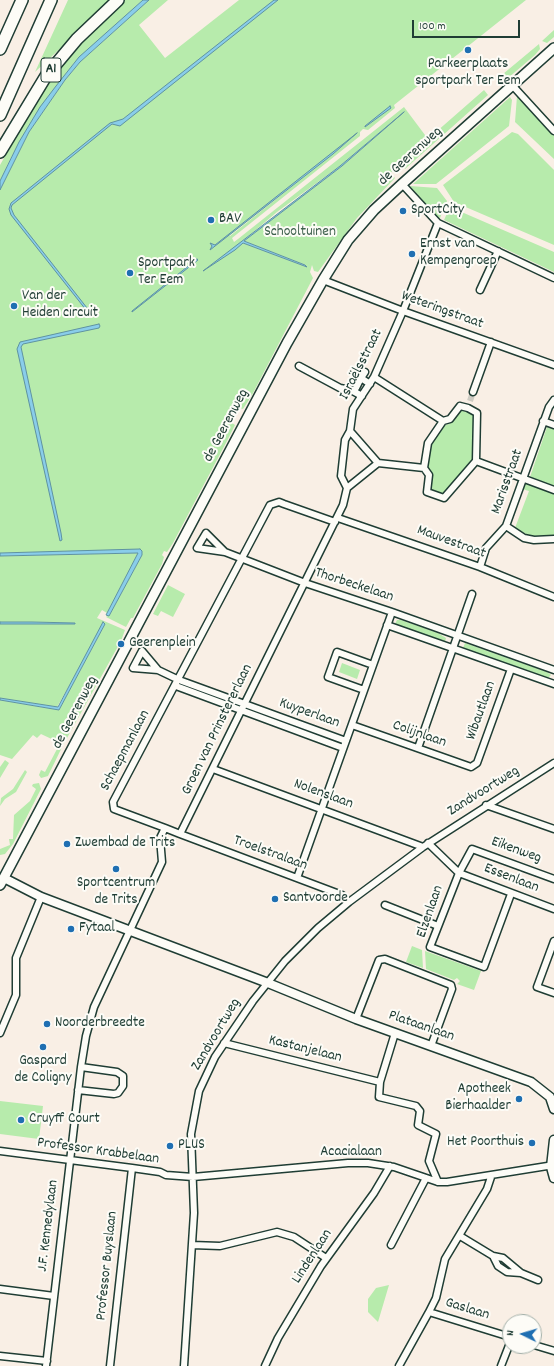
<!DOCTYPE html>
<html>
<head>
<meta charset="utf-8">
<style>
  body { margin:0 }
  #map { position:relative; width:554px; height:1366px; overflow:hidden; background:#f9efe5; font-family:Dekko,sans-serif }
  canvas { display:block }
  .north { position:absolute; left:502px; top:1314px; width:40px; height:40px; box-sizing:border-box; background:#fdfcf7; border:1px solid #a4b0a9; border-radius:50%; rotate:275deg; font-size:11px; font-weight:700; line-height:16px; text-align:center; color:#1f3d34 }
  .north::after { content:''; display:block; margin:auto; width:14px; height:18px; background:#1f6fb2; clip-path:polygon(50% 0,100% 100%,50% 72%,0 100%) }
  .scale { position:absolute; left:412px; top:20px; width:108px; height:18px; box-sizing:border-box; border:2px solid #1f3d34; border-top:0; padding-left:5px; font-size:12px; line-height:14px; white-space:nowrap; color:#1f3d34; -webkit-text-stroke:3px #fdfcf7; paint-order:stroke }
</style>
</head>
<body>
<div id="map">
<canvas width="554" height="1366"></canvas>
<div class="north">N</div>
<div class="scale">100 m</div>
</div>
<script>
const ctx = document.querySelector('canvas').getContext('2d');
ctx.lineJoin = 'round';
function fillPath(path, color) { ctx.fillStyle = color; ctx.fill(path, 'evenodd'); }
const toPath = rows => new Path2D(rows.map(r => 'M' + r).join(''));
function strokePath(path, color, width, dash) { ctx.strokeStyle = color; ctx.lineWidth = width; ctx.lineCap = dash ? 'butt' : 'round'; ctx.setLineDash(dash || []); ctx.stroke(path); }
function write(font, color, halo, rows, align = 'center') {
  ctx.font = font + ' Dekko,sans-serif'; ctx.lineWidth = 4; ctx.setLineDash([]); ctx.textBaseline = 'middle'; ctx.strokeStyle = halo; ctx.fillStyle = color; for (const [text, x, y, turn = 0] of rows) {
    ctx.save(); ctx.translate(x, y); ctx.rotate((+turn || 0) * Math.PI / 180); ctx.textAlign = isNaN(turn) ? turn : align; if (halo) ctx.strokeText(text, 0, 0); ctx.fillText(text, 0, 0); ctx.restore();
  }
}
const green = toPath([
  [68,0,112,0,35,72],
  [125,0,143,0,74,63,33,119,12,156,0,181,0,165,51,77,84,38],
  [149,0,168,0,139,25,165,58,239,0,526,0,394,105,395,108,368,130,363,129,360,132,360,136,232,238,234,242,238,239,404,107,428,139,484,90,488,95,405,169,403,167,398,172,396,169,390,173,395,178,357,218,318,272,314,271,312,265,310,272,313,278,252,395,243,409,240,408,232,423,235,425,227,441,173,543,167,552,164,551,162,555,164,557,162,564,133,618,131,618,126,627,106,617,110,614,142,555,142,550,0,553,0,190,29,132,65,80,80,62],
  [404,112,342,166,244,241,305,265,307,267,243,243,237,246,277,212,340,166],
  [357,134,230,236,229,236],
  [554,30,554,37,547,43,542,41],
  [539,44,540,49,535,55,501,84,497,79],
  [517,96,554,135,554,159,515,122],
  [510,97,512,100,509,126,436,184,413,184],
  [512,132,518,134,554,170,554,245,454,202,443,185],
  [410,186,437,188,447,201,440,218,436,216],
  [450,207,554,252,554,272,444,220],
  [459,410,474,414,474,459,463,474,451,484,443,496,431,491,429,488,427,468,429,446,442,426,449,424],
  [547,427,554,429,554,486,530,477],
  [527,482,554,492,554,536,532,537,515,528,529,491,522,489,524,483],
  [139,553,107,613,102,610,97,618,125,630,121,641,67,738,57,744,58,742,41,734,37,738,33,735,12,759,0,755,0,700,59,710,105,624,57,707,0,698,0,624,75,623,0,622,0,556],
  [168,585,185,594,173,617,161,611,158,616,153,614],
  [397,620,401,620,438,633,446,638,445,642,397,626,395,624],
  [465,643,547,672,551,675,547,679,475,654,463,648],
  [342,663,360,670,357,679,339,672],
  [65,741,48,776,41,778,39,775,41,770,45,772,57,749,55,747],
  [5,760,9,763,0,778,0,767],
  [25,770,27,772,16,792,5,799,0,806,1,798,13,789],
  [39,783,41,789,13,844,5,854,0,855,0,849,10,845,9,839,13,839,14,815,30,801,36,789,32,786,33,784],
  [412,946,422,950,423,968,406,962],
  [425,951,481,971,474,990,457,984,460,981,457,978,454,980,426,969],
  [0,1101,43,1106,39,1139,0,1134],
  [389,1285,378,1322,368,1312,368,1299,376,1288]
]);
const water = toPath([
  [143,0,149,0,80,62,65,80,29,132,0,190,0,181,19,142,40,107,56,86,79,57,143,0],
  [274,0,278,0,130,118,120,126,112,124,12,205,11,208,14,215,91,313,90,315,11,215,9,209,11,203,110,123,123,119,274,0],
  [390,106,391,108,365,127,365,126,390,106],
  [404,112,342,166,244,241,305,265,307,267,243,243,235,250,203,271,340,166,404,112],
  [357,133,333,154,210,250,212,246,210,243,215,245,357,133],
  [197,259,198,260,132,312,132,311,197,259],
  [99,324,100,326,99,328,23,344,21,347,61,533,62,540,60,541,17,349,20,342,99,324],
  [140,549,142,551,142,555,109,616,106,615,138,553,0,556,0,553,140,549],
  [0,622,32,622,75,623,75,624,0,624,0,622],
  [103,622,105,624,59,710,0,700,0,698,58,707,103,622]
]);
const minorTunnel = toPath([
  [470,401,473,392]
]);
const minor = toPath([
  [512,85,554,131],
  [402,184,438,223,554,278],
  [323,280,403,311,554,365],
  [480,290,498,251],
  [299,366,340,388,351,390,362,396],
  [365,372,361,378,370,384],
  [374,377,443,421],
  [356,388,361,378],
  [473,392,491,342],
  [460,406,468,408,477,413,476,461,444,498,427,492,429,475,424,468,428,443,443,421,450,419,460,406],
  [543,421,554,425],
  [350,431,378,463],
  [476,461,554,490],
  [347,488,378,463,424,468],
  [338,518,480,567,554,597],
  [506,526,524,538,534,540,554,539],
  [225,552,206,533,197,548,225,552,305,583,392,612,554,670],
  [480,567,486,548,506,526,549,407,554,400],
  [387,625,554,684],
  [158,670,142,651,133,668,158,670,179,680,346,741],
  [176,686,343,748],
  [364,690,328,677,337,652,373,665],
  [352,725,471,767,477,763,511,669],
  [418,748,472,594],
  [213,769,423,847],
  [486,805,554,829],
  [165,828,114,809,113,802,270,505,279,502,284,504,335,522],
  [180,834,342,895,349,902],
  [428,843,459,873,554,909],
  [297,878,392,612],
  [511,894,484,967,430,947,459,873,472,849,554,879],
  [385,905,438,926],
  [554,941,537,987,554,993],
  [356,1019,379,960,385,959,451,985,452,989,431,1046],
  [0,1033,16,995,16,958,41,897],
  [395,1033,380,1082,379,1097,416,1106,420,1111,418,1125,436,1134,429,1161,438,1182],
  [224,1043,380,1082],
  [78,1090,114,1094,118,1093,123,1086,123,1076,117,1072,81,1067],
  [0,1151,132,1168,160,1172,166,1175,193,1177,348,1163,368,1163,394,1167,438,1182,447,1182,554,1165],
  [460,1236,493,1256,503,1258,521,1273,538,1280],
  [192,1245,220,1246,277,1232,294,1237,326,1258],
  [391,1245,426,1178],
  [493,1256,498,1266,507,1272,521,1273],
  [0,1289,54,1296],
  [429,1312,436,1298,445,1259,487,1189,491,1177],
  [534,1345,554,1351],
  [0,1356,47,1361],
  [46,1366,81,1067,86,1036,94,1007,162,862,160,838,165,828,180,834,343,505,347,488,341,476,345,440,350,431,353,409,374,377,403,311,438,223],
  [110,1366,132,1168],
  [184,1366,194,1213,191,1134,199,1091,215,1057,253,1001,285,961,318,928,349,902,423,847,554,763],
  [265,1366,278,1338,321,1266,374,1193,390,1166],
  [399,1366,429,1312,510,1337],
  [501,1366,510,1343]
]);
const tertiary = toPath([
  [4,878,41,897,268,983,356,1019,531,1082,550,1097,554,1109],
  [554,1140,551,1167,554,1178]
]);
const secondary = toPath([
  [0,885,287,343,323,280,348,240,374,210,402,184,554,48]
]);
const motorway = toPath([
  [0,49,22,0],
  [0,115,51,0],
  [0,152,46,76,77,39,118,0]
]);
const markers = [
  [468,50,4,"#1f6fb2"],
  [403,211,4,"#1f6fb2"],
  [211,220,4,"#1f6fb2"],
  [412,254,4,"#1f6fb2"],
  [130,273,4,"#1f6fb2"],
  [14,306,4,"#1f6fb2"],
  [121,644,4,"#1f6fb2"],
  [67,844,4,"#1f6fb2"],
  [116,869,4,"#1f6fb2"],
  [275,899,4,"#1f6fb2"],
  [71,929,4,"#1f6fb2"],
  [47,1024,4,"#1f6fb2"],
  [43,1047,4,"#1f6fb2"],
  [519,1099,4,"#1f6fb2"],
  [21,1120,4,"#1f6fb2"],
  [532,1143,4,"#1f6fb2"],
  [170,1146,4,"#1f6fb2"]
];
const shields = [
  [51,70,20]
];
const shieldNames = [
  ["A1",51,70]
];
const poiNames = [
  ["Parkeerplaats",468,65,"center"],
  ["sportpark Ter Eem",468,82,"center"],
  ["SportCity",411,211],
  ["BAV",219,220],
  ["Ernst van",420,245],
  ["Kempengroep",420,262],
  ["Sportpark",138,264],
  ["Ter Eem",138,281],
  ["Van der",22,297],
  ["Heiden circuit",22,314],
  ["Geerenplein",129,644],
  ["Zwembad de Trits",75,844],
  ["Sportcentrum",116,884,"center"],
  ["de Trits",116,901,"center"],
  ["Santvoorde",283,899],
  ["Fytaal",79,929],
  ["Noorderbreedte",55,1024],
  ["Gaspard",43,1062,"center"],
  ["de Coligny",43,1079,"center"],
  ["Apotheek",511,1090,"right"],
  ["Bierhaalder",511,1107,"right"],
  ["Cruyff Court",29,1120],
  ["Het Poorthuis",524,1143,"right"],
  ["PLUS",178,1146]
];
const streetNames = [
  ["de Geerenweg",411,157,-42],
  ["Weteringstraat",442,311,20],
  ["Israëlsstraat",362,365,-63],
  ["de Geerenweg",227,426,-62],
  ["Marisstraat",508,482,-70],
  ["Mauvestraat",451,543,20],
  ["Thorbeckelaan",354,586,18],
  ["Wibautlaan",482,711,-70],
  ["de Geerenweg",76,713,-62],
  ["Kuyperlaan",309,714,20],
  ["Groen van Prinstererlaan",218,730,-64],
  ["Colijnlaan",419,735,19],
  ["Schaepmanlaan",126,751,-62],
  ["Zandvoortweg",484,792,-32],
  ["Nolenslaan",323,795,20],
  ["Eikenweg",516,851,20],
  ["Troelstralaan",270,854,20],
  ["Essenlaan",511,879,21],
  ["Elzenlaan",431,912,-71],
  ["Plataanlaan",421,1027,19],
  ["Zandvoortweg",217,1035,-59],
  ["Kastanjelaan",305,1050,14],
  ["Professor Krabbelaan",98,1152,8],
  ["Acacialaan",351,1153],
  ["J.F. Kennedylaan",49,1226,-83],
  ["Lindenlaan",313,1257,-57],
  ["Professor Buyslaan",108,1266,-84],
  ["Gaslaan",467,1310,17]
];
const parkNames = [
  ["Schooltuinen",300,233]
];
fillPath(green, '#b7ebac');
fillPath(water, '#89cdea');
strokePath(water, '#5f93a1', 1);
strokePath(minorTunnel, '#cdcbc2', 6, [6, 3]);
strokePath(minor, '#1f3d34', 9);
strokePath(tertiary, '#1f3d34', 11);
strokePath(secondary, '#1f3d34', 12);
strokePath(motorway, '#1f3d34', 14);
strokePath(minor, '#fdfcf7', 6);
strokePath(tertiary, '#fdfcf7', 8);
strokePath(secondary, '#fdfcf7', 9);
strokePath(motorway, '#fdfcf7', 11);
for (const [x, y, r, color] of markers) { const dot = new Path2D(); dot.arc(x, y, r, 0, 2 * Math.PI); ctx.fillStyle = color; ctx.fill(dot); strokePath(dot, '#fdfcf7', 1.5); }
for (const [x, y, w] of shields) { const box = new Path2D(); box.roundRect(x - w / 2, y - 12, w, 24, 3); ctx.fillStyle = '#fdfcf7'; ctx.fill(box); strokePath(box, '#1f3d34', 1); }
write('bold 14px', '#1f3d34', null, shieldNames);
write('15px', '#1f3d34', '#fdfcf7', poiNames, 'left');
write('15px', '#1f3d34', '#fdfcf7', streetNames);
write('15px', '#3d604c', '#fdfcf7', parkNames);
</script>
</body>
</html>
